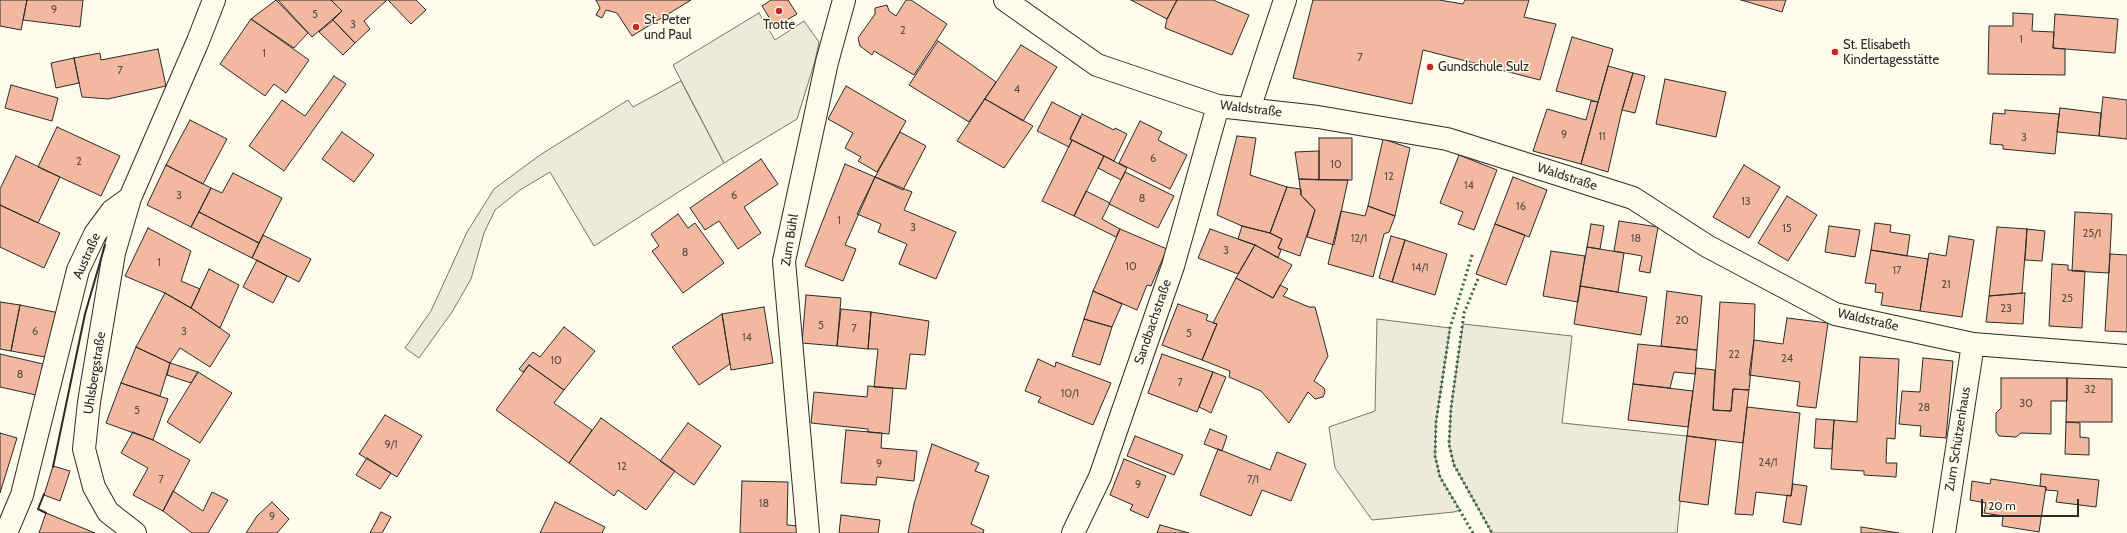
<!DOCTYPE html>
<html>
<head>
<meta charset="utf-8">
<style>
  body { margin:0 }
  #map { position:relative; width:2127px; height:533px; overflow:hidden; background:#fdfbea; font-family:Cabin,sans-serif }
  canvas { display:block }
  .scale { position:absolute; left:1981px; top:499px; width:98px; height:18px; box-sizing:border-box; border:2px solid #2b2b2b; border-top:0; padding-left:5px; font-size:12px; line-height:14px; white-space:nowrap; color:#2b2b2b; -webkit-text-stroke:3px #fdfbea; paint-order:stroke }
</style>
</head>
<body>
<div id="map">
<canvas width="2127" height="533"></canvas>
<div class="scale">20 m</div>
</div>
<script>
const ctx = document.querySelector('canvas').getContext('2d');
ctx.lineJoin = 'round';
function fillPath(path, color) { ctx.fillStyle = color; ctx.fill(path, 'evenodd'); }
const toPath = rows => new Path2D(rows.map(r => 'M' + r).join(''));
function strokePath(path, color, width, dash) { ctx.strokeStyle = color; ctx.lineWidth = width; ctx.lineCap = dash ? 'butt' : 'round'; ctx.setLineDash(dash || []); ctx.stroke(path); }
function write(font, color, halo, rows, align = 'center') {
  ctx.font = font + ' Cabin,sans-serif'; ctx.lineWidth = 3; ctx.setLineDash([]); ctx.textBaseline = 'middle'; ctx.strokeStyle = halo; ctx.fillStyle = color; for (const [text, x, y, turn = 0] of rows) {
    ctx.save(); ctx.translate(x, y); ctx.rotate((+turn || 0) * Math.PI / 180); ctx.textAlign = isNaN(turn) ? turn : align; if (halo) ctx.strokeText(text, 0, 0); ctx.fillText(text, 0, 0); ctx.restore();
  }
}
const green = toPath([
  [681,81,724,163,594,246,550,172,520,190,495,210,484,233,471,279,452,312,419,358,405,348,431,311,467,232,494,189,540,155,628,100,633,107,681,81],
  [1377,319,1450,328,1436,422,1435,455,1440,477,1460,510,1454,512,1372,520,1335,468,1329,427,1375,411,1377,319],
  [1463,324,1572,336,1562,423,1687,436,1677,533,1492,533,1454,465,1449,444,1451,408,1463,324]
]);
const parking = toPath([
  [759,13,775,40,804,21,819,42,815,61,797,119,724,163,673,65,759,13]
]);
const building = toPath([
  [0,0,27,0,21,30,0,26,0,0],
  [27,0,83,0,80,27,23,20,27,0],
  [276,0,308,33,294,48,251,19,276,0],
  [278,0,331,0,342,11,312,37,278,0],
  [331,0,387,0,364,21,370,29,355,43,333,20,342,11,331,0],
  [388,0,416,0,426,10,411,24,388,0],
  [596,0,691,0,632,36,617,13,606,10,602,18,596,15,600,8,596,0],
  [771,0,788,0,797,14,775,27,762,6,771,0],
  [906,0,911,0,947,24,914,75,874,51,872,55,860,46,858,38,875,14,875,8,887,5,889,11,896,16,906,0],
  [1131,0,1177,0,1167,19,1131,0],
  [1177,0,1213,0,1249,15,1232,55,1165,28,1167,19,1177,0],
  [1313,0,1439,0,1463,4,1465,0,1529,0,1524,17,1556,24,1540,80,1423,50,1412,104,1293,78,1313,0],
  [1741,0,1786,0,1782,12,1741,0],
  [2013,13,2033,14,2032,31,2054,32,2053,48,2065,49,2065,75,1988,74,1989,26,2013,26,2013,13],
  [2055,14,2118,19,2115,53,2053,48,2055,14],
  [251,19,309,60,286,93,274,84,265,96,220,64,251,19],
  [333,20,355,43,343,55,319,32,333,20],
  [1572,37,1613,49,1598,102,1556,91,1572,37],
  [938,41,996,82,969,122,909,85,938,41],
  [1021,45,1057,67,1023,121,985,99,1021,45],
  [158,49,166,86,108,99,82,97,74,58,100,53,101,60,158,49],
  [74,58,79,83,56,88,51,63,74,58],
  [1608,66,1633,73,1622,110,1608,172,1581,164,1608,66],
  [1633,73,1645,76,1635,113,1622,110,1633,73],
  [334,76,346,84,284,171,249,146,282,100,305,116,334,76],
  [1665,79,1726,92,1716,137,1656,124,1665,79],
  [11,85,58,98,52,121,5,108,11,85],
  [846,86,906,121,877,172,858,161,861,157,845,148,853,133,828,119,846,86],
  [2103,97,2127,100,2127,139,2099,136,2103,97],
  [985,99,1033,126,1004,168,957,141,985,99],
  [1591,101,1598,102,1581,164,1533,151,1547,109,1586,120,1591,101],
  [1052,102,1081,117,1070,139,1072,140,1069,147,1037,131,1052,102],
  [2060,108,2101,113,2099,136,2057,132,2060,108],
  [2005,110,2059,114,2055,154,2003,149,2003,145,1990,144,1993,113,2005,114,2005,110],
  [1082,114,1114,130,1115,128,1127,134,1114,161,1070,139,1082,114],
  [190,120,227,139,203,184,166,165,190,120],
  [1140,121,1162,132,1158,140,1187,155,1170,189,1119,163,1140,121],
  [57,127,120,156,101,196,38,167,57,127],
  [342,132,374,155,354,182,322,159,342,132],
  [900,132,926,146,903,190,875,177,900,132],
  [1237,136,1256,138,1250,175,1287,187,1270,233,1242,226,1217,215,1237,136],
  [1319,138,1352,138,1352,180,1319,180,1319,138],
  [1383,139,1410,148,1395,216,1368,206,1383,139],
  [1072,140,1104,156,1074,216,1042,201,1072,140],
  [1319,151,1319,180,1299,179,1295,152,1319,151],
  [1459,155,1497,170,1474,230,1458,224,1463,212,1440,203,1459,155],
  [16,156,60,177,38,223,0,205,0,189,16,156],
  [1104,156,1127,168,1121,180,1098,168,1104,156],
  [761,159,778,184,744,207,761,233,738,249,719,221,705,230,690,208,761,159],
  [845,164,875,177,845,245,856,249,843,281,805,266,845,164],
  [166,165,211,188,191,227,147,205,166,165],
  [1744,165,1780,187,1749,238,1713,217,1744,165],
  [1125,172,1174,196,1158,228,1109,204,1125,172],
  [233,173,282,198,259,243,199,212,211,188,222,193,233,173],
  [875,177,912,192,904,210,956,232,936,279,899,264,907,244,878,232,881,224,857,214,875,177],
  [1513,177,1547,190,1529,237,1495,224,1513,177],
  [1299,179,1348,180,1334,245,1307,237,1315,210,1301,195,1299,179],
  [1287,187,1301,189,1301,195,1315,210,1300,256,1278,248,1282,239,1270,233,1287,187],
  [1086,191,1110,203,1102,219,1120,229,1116,237,1074,216,1086,191],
  [1787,196,1817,215,1788,261,1758,243,1787,196],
  [0,205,60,233,44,268,0,247,0,205],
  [1368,206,1395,216,1389,232,1384,234,1373,277,1328,264,1341,211,1365,216,1368,206],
  [199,212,259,243,252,258,191,227,199,212],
  [2075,212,2112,214,2109,273,2072,271,2075,212],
  [678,214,688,228,695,223,724,263,683,293,652,251,659,246,651,234,678,214],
  [1619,221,1658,227,1650,273,1639,271,1642,256,1614,251,1619,221],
  [1875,223,1891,225,1890,232,1910,235,1907,256,1871,250,1875,223],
  [1495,224,1525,235,1506,285,1476,274,1495,224],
  [1591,224,1604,226,1600,249,1587,247,1591,224],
  [1242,226,1270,233,1282,239,1278,248,1281,250,1278,258,1255,245,1238,239,1242,226],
  [1829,226,1860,230,1855,257,1825,252,1829,226],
  [1997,227,2027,229,2022,293,1989,296,1997,227],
  [148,228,191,251,181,281,200,289,191,308,165,293,125,276,148,228],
  [1120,229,1167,249,1151,286,1147,285,1137,310,1093,291,1120,229],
  [1210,229,1255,245,1238,274,1198,258,1210,229],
  [2027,229,2045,231,2042,261,2025,260,2027,229],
  [263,235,311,259,299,282,252,258,263,235],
  [1391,236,1405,240,1392,282,1379,278,1391,236],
  [1949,236,1974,240,1962,317,1920,311,1929,253,1946,256,1949,236],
  [1405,240,1447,254,1435,295,1392,282,1405,240],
  [1255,245,1292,265,1273,298,1236,278,1255,245],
  [1587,247,1624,253,1618,292,1580,286,1587,247],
  [1871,250,1928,259,1920,311,1881,305,1883,293,1875,292,1876,284,1865,283,1871,250],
  [1551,251,1585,256,1578,302,1543,296,1551,251],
  [2110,254,2127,255,2127,332,2105,331,2110,254],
  [257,260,287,276,273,303,243,287,257,260],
  [2052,264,2068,265,2068,270,2085,271,2082,328,2049,326,2052,264],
  [209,269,239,285,220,328,191,308,209,269],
  [1236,278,1273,298,1280,285,1288,289,1283,296,1309,307,1315,307,1328,356,1314,381,1324,388,1325,392,1323,397,1315,399,1308,392,1289,423,1261,391,1229,377,1230,371,1202,360,1217,324,1213,323,1236,278],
  [1580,286,1647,297,1641,335,1574,324,1580,286],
  [1093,291,1122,304,1112,327,1084,319,1093,291],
  [1667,291,1702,296,1697,350,1661,346,1667,291],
  [165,293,191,308,230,335,210,367,180,348,170,363,136,347,165,293],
  [2025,293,2023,324,1986,322,1989,296,2025,293],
  [806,295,841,298,837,346,802,343,806,295],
  [0,302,20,305,11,351,0,349,0,302],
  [1720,302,1755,304,1754,340,1749,390,1733,389,1731,411,1713,410,1720,302],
  [1178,304,1208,315,1206,320,1217,324,1202,360,1162,345,1178,304],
  [20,305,59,313,51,358,11,351,20,305],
  [764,307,773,363,731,370,722,314,764,307],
  [841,309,871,312,868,349,837,346,841,309],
  [871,312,929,321,925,355,910,354,906,389,874,387,878,349,868,349,871,312],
  [722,314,730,364,699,385,672,347,722,314],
  [1787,318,1828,323,1816,408,1797,406,1800,382,1749,375,1754,340,1783,344,1787,318],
  [1084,319,1112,327,1100,365,1072,356,1084,319],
  [564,327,595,351,564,390,529,365,523,372,519,369,533,352,540,357,564,327],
  [1638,344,1697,350,1695,374,1674,372,1670,388,1633,384,1638,344],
  [136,347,170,363,160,396,121,383,136,347],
  [0,354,43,364,36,395,0,387,0,354],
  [1162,354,1213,372,1197,412,1148,393,1162,354],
  [1860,357,1899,359,1895,439,1887,438,1886,463,1897,463,1896,477,1864,475,1864,471,1831,469,1834,420,1857,422,1860,357],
  [1923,358,1953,361,1946,438,1920,436,1921,426,1899,424,1902,391,1920,392,1923,358],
  [1038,359,1055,367,1056,362,1111,383,1093,425,1038,402,1041,397,1025,391,1038,359],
  [170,363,198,372,191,383,167,375,170,363],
  [529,365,564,390,554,403,592,430,569,463,496,410,529,365],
  [1696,368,1715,370,1713,410,1731,411,1733,389,1749,390,1743,443,1687,436,1696,368],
  [198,372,232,393,200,443,167,422,198,372],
  [1213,372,1226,377,1211,413,1199,407,1213,372],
  [2001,378,2067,378,2067,401,2051,401,2051,434,2021,433,2016,437,1999,436,1996,432,1996,413,2001,408,2001,378],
  [2067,378,2112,379,2112,422,2066,422,2067,378],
  [121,383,168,399,153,440,106,423,121,383],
  [1633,384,1693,391,1688,427,1628,420,1633,384],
  [868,386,893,388,889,434,868,432,868,429,811,423,814,392,867,397,868,386],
  [1747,407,1800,413,1791,496,1756,492,1753,515,1735,514,1747,407],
  [385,415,422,436,397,477,359,454,385,415],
  [601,418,675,471,646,510,618,490,614,496,569,463,601,418],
  [1816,419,1834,420,1832,449,1814,448,1816,419],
  [2066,422,2080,423,2080,437,2089,438,2089,455,2065,454,2066,422],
  [688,423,721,446,694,485,660,461,688,423],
  [1210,429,1227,436,1222,451,1204,444,1210,429],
  [846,430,882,433,881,448,917,451,914,481,877,477,876,485,841,483,846,430],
  [133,432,153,440,190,460,163,511,133,495,148,468,121,453,133,432],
  [0,433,17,438,0,493,0,433],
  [1135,436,1183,455,1174,475,1127,456,1135,436],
  [1687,436,1716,440,1708,505,1679,501,1687,436],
  [932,444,979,463,975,471,989,476,971,524,984,530,983,533,908,533,914,504,932,444],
  [1218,449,1270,470,1277,452,1306,464,1291,501,1262,490,1251,516,1200,495,1218,449],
  [367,458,391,473,380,489,356,475,367,458],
  [1124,459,1166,476,1148,518,1130,510,1133,505,1110,495,1124,459],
  [53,466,70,471,60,501,44,495,53,466],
  [2041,474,2099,480,2096,507,2056,502,2058,491,2046,490,2046,487,2040,486,2041,474],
  [1991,479,2046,487,2039,532,2002,526,2003,516,1984,513,1986,503,1970,500,1972,481,1990,484,1991,479],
  [742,481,788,482,787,525,799,526,799,533,740,533,742,481],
  [1793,484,1807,486,1801,525,1783,522,1787,495,1791,496,1793,484],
  [173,491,203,511,212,492,228,500,208,533,192,533,163,511,173,491],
  [272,502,289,519,277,533,246,533,257,516,272,502],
  [555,502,605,527,602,533,540,533,555,502],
  [381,512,391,517,382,533,370,533,381,512],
  [46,513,95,533,39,533,46,513],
  [841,515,880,520,878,533,839,533,841,515],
  [1160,525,1189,533,1157,533,1160,525],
  [1861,527,1874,529,1899,533,1861,533,1861,527]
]);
const minor = toPath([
  [1005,0,1097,65,1218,106,1318,117,1447,139,1633,198,1707,246,1835,314,1973,344,2127,356],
  [1249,109,1285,0],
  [130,198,114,253,89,402,84,449,94,487,108,512,135,533],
  [6,533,22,495,78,270,95,234,112,211,130,198,198,41,214,0],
  [808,533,784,261,827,62,844,0],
  [1073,533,1100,477,1173,266,1218,106],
  [1944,533,1973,344]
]);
const hedge = toPath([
  [1478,279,1464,313,1451,408,1449,444,1454,465,1492,533],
  [1473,533,1440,477,1435,456,1436,422,1450,328,1473,252]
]);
const wall = toPath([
  [53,467,85,314,105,245],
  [44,494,38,509,46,513]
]);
const markers = [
  [779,11,4,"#c62828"],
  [636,27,4,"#c62828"],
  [1835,52,4,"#c62828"],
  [1430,67,4,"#c62828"]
];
const numberNames = [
  ["9",54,10],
  ["5",315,15],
  ["3",353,25],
  ["2",903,31],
  ["1",2021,40],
  ["1",264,54],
  ["7",1360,58],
  ["7",120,71],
  ["4",1017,90],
  ["9",1564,135],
  ["11",1602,137],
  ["3",2024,138],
  ["6",1153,159],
  ["2",79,162],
  ["10",1336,165],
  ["12",1389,177],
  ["14",1469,186],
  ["3",179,196],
  ["6",734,196],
  ["8",1142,199],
  ["13",1746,202],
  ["16",1521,207],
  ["1",839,221],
  ["3",913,228],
  ["15",1787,229],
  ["25/1",2092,234],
  ["12/1",1359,239],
  ["18",1636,239],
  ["3",1226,251],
  ["8",685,253],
  ["1",159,263],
  ["10",1131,267],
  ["14/1",1420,268],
  ["17",1897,271],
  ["21",1946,285],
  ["25",2067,299],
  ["23",2006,309],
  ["20",1682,321],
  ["5",821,326],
  ["7",854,329],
  ["6",35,332],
  ["3",184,332],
  ["5",1189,334],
  ["14",747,338],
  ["22",1734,355],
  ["24",1787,359],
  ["10",556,361],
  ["8",20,375],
  ["7",1180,383],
  ["32",2090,390],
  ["10/1",1070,394],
  ["30",2026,404],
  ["28",1924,408],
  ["5",137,411],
  ["9/1",391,445],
  ["24/1",1768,463],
  ["9",879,464],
  ["12",622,467],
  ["7",161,480],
  ["7/1",1253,480],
  ["9",1138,485],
  ["18",764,504],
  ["9",272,517]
];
const poiNames = [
  ["St. Peter",644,20],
  ["und Paul",644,35],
  ["Trotte",779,25,"center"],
  ["St. Elisabeth",1843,45],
  ["Kindertagesstätte",1843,60],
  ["Gundschule Sulz",1438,67]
];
const streetNames = [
  ["Waldstraße",1251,109,7],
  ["Waldstraße",1567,177,18],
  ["Zum Bühl",790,240,-81],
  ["Austraße",87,256,-66],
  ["Waldstraße",1868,320,13],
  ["Sandbachstraße",1153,322,-71],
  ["Uhlsbergstraße",95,373,-81],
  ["Zum Schützenhaus",1958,439,-81]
];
fillPath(green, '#ecebdb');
strokePath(green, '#74746e', 1);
fillPath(parking, '#eceadb');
strokePath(parking, '#74746e', 1);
fillPath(building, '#f2b8a0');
strokePath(building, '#2b2b2b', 1);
strokePath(minor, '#2b2b2b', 24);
strokePath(minor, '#fdfbea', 22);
strokePath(hedge, '#34623c', 3, [2, 3]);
strokePath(wall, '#2b2b2b', 2);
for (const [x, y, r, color] of markers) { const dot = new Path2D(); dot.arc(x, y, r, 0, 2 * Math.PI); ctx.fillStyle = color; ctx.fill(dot); strokePath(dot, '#fdfbea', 1.5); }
write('11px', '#5d4e48', null, numberNames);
write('13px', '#2b2b2b', '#fdfbea', poiNames, 'left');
write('13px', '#2b2b2b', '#fdfbea', streetNames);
</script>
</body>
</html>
